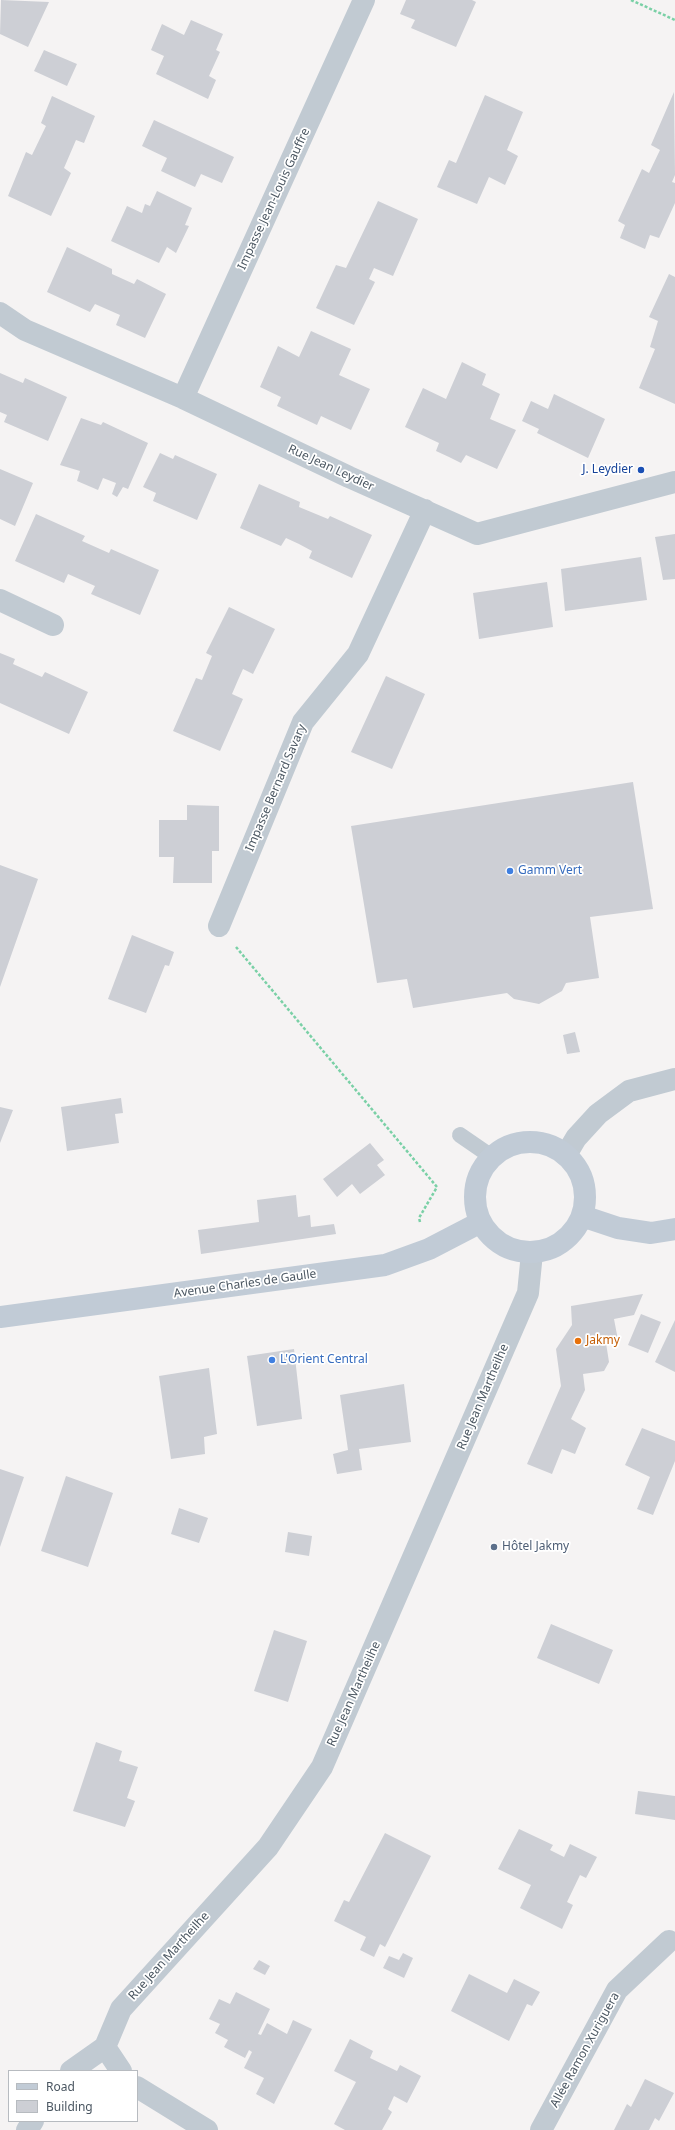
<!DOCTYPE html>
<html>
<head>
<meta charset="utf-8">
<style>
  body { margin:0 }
  #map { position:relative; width:675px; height:2130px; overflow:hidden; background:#f5f3f3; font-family:"Noto Sans",sans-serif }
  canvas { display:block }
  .legend { position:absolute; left:8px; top:2070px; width:130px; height:52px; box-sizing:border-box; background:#fff; border:1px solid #b7bbc0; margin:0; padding:5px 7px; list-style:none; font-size:12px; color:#4a5661 }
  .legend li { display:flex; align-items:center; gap:8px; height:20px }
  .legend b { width:20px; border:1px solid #b7bbc0 }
</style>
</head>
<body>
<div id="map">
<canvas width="675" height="2130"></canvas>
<ul class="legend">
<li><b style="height:5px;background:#c1cbd6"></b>Road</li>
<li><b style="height:11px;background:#cdcfd5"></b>Building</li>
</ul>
</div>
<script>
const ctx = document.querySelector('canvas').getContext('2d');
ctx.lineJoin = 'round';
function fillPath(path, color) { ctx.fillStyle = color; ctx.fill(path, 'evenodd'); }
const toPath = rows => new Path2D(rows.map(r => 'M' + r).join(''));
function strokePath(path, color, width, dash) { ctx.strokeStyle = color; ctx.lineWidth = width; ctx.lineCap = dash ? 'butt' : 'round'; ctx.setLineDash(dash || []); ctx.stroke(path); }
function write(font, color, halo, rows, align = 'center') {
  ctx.font = font + ' "Noto Sans",sans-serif'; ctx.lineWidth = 3.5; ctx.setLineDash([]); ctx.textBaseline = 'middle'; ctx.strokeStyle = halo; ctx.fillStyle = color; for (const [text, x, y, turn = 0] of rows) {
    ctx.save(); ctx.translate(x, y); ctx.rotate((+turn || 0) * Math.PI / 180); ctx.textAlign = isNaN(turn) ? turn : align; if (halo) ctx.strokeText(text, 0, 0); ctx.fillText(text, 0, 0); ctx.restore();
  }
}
const building = toPath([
  [1,0,49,2,28,47,0,34],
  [406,0,472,0,476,2,456,47,411,28,415,20,400,14],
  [191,20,223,34,216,50,220,52,209,76,216,80,208,99,156,74,164,56,151,50,162,24,184,35],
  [44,50,77,64,67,86,34,71],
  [674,92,675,175,672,182,675,183,675,203,659,238,650,235,645,249,620,238,625,225,618,221,642,169,649,173,660,150,651,145],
  [485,95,523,112,507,150,518,156,505,185,489,177,477,204,437,187,449,160,456,163],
  [52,96,95,116,84,143,76,140,64,168,71,173,51,216,8,196,26,152,32,155,46,126,41,123],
  [154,120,234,157,222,183,201,174,195,187,161,171,167,158,142,146],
  [157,191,192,208,185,225,189,226,176,253,167,247,159,263,111,241,127,206,142,213,145,204,150,206],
  [378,201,418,219,393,276,374,268,369,279,375,282,354,325,316,308,336,265,346,268],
  [67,247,112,269,112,274,134,284,137,279,166,294,145,338,116,325,120,315,95,304,90,312,47,292],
  [669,274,675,277,675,404,639,388,655,349,650,347,658,321,649,317],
  [311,331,351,349,339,375,370,389,351,430,321,416,317,425,277,406,281,397,260,387,278,346,299,357],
  [462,362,486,374,482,385,500,394,490,419,516,430,497,469,466,455,461,463,449,457,436,451,439,443,405,427,423,388,446,399],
  [0,373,23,383,25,378,67,397,48,441,4,422,7,415,0,412],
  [554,394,605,419,588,458,537,433,539,429,522,421,531,401,548,409],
  [81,418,101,425,103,422,148,443,128,489,123,487,117,497,112,494,116,483,103,478,98,490,77,481,80,471,60,465],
  [160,453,173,459,175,455,217,474,197,520,153,501,156,493,143,487],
  [0,469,33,483,15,526,0,519],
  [259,484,300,502,299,507,328,519,330,516,372,535,352,578,309,558,312,551,299,544,286,538,281,546,240,528],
  [36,514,85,536,82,541,109,553,111,549,159,570,140,615,91,594,95,586,68,574,64,583,15,561],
  [675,534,675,579,663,580,655,537],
  [641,557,647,600,565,611,561,569],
  [547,582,553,627,479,639,473,593],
  [229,607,275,629,253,674,243,669,238,680,232,694,243,699,220,751,173,731,196,678,202,680,212,656,206,653],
  [0,653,15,659,13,664,42,677,45,672,88,692,69,734,0,703],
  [386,676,425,694,392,769,351,752],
  [633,782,653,909,590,917,599,978,566,983,562,991,539,1004,514,999,507,993,413,1008,407,979,377,983,351,826],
  [187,805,219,806,219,851,212,851,212,883,173,883,174,857,159,857,159,820,187,820],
  [0,865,38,879,0,987],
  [132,935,174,952,169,966,165,965,146,1013,108,999],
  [575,1032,580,1052,567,1054,563,1035],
  [121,1098,123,1113,115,1114,119,1143,67,1151,61,1107],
  [0,1107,13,1110,0,1143],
  [370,1143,384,1160,377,1165,385,1175,360,1194,352,1184,337,1197,323,1179],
  [296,1195,298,1217,310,1215,311,1227,334,1224,336,1234,201,1254,198,1230,259,1222,257,1200],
  [643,1294,634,1315,614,1319,618,1340,606,1343,609,1362,604,1371,583,1374,585,1390,571,1419,586,1428,575,1454,562,1449,552,1474,527,1464,561,1386,556,1349,572,1325,571,1306],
  [641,1314,661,1322,648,1353,628,1345],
  [675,1320,675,1372,655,1362],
  [294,1349,302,1419,257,1426,247,1356],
  [209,1368,217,1434,204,1437,205,1454,171,1459,159,1376],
  [404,1384,411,1442,359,1449,362,1470,337,1474,333,1454,348,1450,340,1395],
  [642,1428,675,1441,675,1461,653,1515,637,1509,650,1477,625,1465],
  [0,1469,24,1477,0,1547],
  [66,1476,113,1493,88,1567,41,1551],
  [179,1508,208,1518,199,1543,171,1534],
  [288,1532,312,1536,309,1556,285,1552],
  [551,1624,613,1650,599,1684,537,1658],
  [274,1630,307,1641,288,1702,254,1691],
  [96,1742,122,1751,119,1761,138,1767,127,1798,135,1801,125,1827,73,1811],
  [638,1791,675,1796,675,1820,635,1814],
  [519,1829,553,1845,550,1850,564,1857,570,1844,597,1857,586,1878,580,1875,567,1902,573,1905,562,1929,520,1908,531,1885,498,1869],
  [385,1833,431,1856,385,1947,380,1944,374,1957,360,1950,366,1937,334,1921,344,1900,349,1902],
  [403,1953,413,1958,404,1978,383,1968,389,1956,399,1960],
  [259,1960,270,1966,265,1975,253,1969],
  [469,1974,507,1993,514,1979,540,1992,532,2006,527,2004,509,2041,451,2011],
  [236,1992,270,2009,258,2034,261,2035,267,2023,287,2034,293,2020,312,2029,274,2104,256,2094,264,2078,244,2068,252,2052,249,2050,245,2058,224,2047,228,2040,215,2033,220,2024,209,2019,219,1999,230,2004],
  [350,2039,373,2051,370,2058,397,2071,400,2065,421,2076,407,2103,394,2096,388,2109,392,2112,382,2130,345,2130,334,2124,356,2082,334,2071],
  [645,2079,674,2093,659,2121,655,2118,649,2130,614,2130,627,2104,631,2107]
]);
const path = toPath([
  [631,0,675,20],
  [236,947,437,1187,419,1218,420,1222]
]);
const service = toPath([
  [460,1135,492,1157]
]);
const minor = toPath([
  [0,313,25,330,183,398,349,477,477,534,675,482],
  [183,398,364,0],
  [0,600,53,625],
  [219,926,303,722,358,654,425,510],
  [566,1155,576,1138,598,1114,629,1091,675,1079],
  [105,2047,121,2071],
  [71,2071,105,2047,121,2009,268,1847,322,1767,528,1293,532,1253],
  [137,2087,207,2130],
  [27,2130,33,2121],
  [541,2130,617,1990,669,1941]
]);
const secondary = toPath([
  '475 1197a55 55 0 1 1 110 0a55 55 0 1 1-110 0Z',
  [582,1216,618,1228,651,1233,675,1229],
  [0,1317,385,1265,429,1249,481,1222]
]);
const markers = [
  [641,470,4,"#1a4fb4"],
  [510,871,4,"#3f7fe0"],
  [578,1341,4,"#e8710a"],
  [272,1360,4,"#3f7fe0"],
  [494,1547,4,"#5c6f8a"]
];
const streetNames = [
  ["Impasse Jean-Louis Gauffre",274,199,-65],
  ["Rue Jean Leydier",331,468,25],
  ["Impasse Bernard Savary",276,788,-67],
  ["Avenue Charles de Gaulle",245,1284,-8],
  ["Rue Jean Martheilhe",483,1397,-67],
  ["Rue Jean Martheilhe",354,1694,-66],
  ["Rue Jean Martheilhe",169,1956,-48],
  ["Allée Ramon Xuriguera",585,2050,-61]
];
const transitNames = [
  ["J. Leydier",633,470]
];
const shopNames = [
  ["Gamm Vert",518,871],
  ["L'Orient Central",280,1360]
];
const foodNames = [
  ["Jakmy",586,1341]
];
const serviceNames = [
  ["Hôtel Jakmy",502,1547]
];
fillPath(building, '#cdcfd5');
strokePath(path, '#7ad0a6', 2.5, [3, 2]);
strokePath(service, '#c1cad2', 16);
strokePath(minor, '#c1cad2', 22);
strokePath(secondary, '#c1cbd6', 22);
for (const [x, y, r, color] of markers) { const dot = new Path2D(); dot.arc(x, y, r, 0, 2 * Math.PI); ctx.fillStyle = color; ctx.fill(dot); strokePath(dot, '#fff', 1.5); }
write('12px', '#4a5661', '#fff', streetNames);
write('12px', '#164399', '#fff', transitNames, 'right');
write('12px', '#366cbe', '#fff', shopNames, 'left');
write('12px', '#c56008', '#fff', foodNames, 'left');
write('12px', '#4e5e75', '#fff', serviceNames, 'left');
</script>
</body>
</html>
